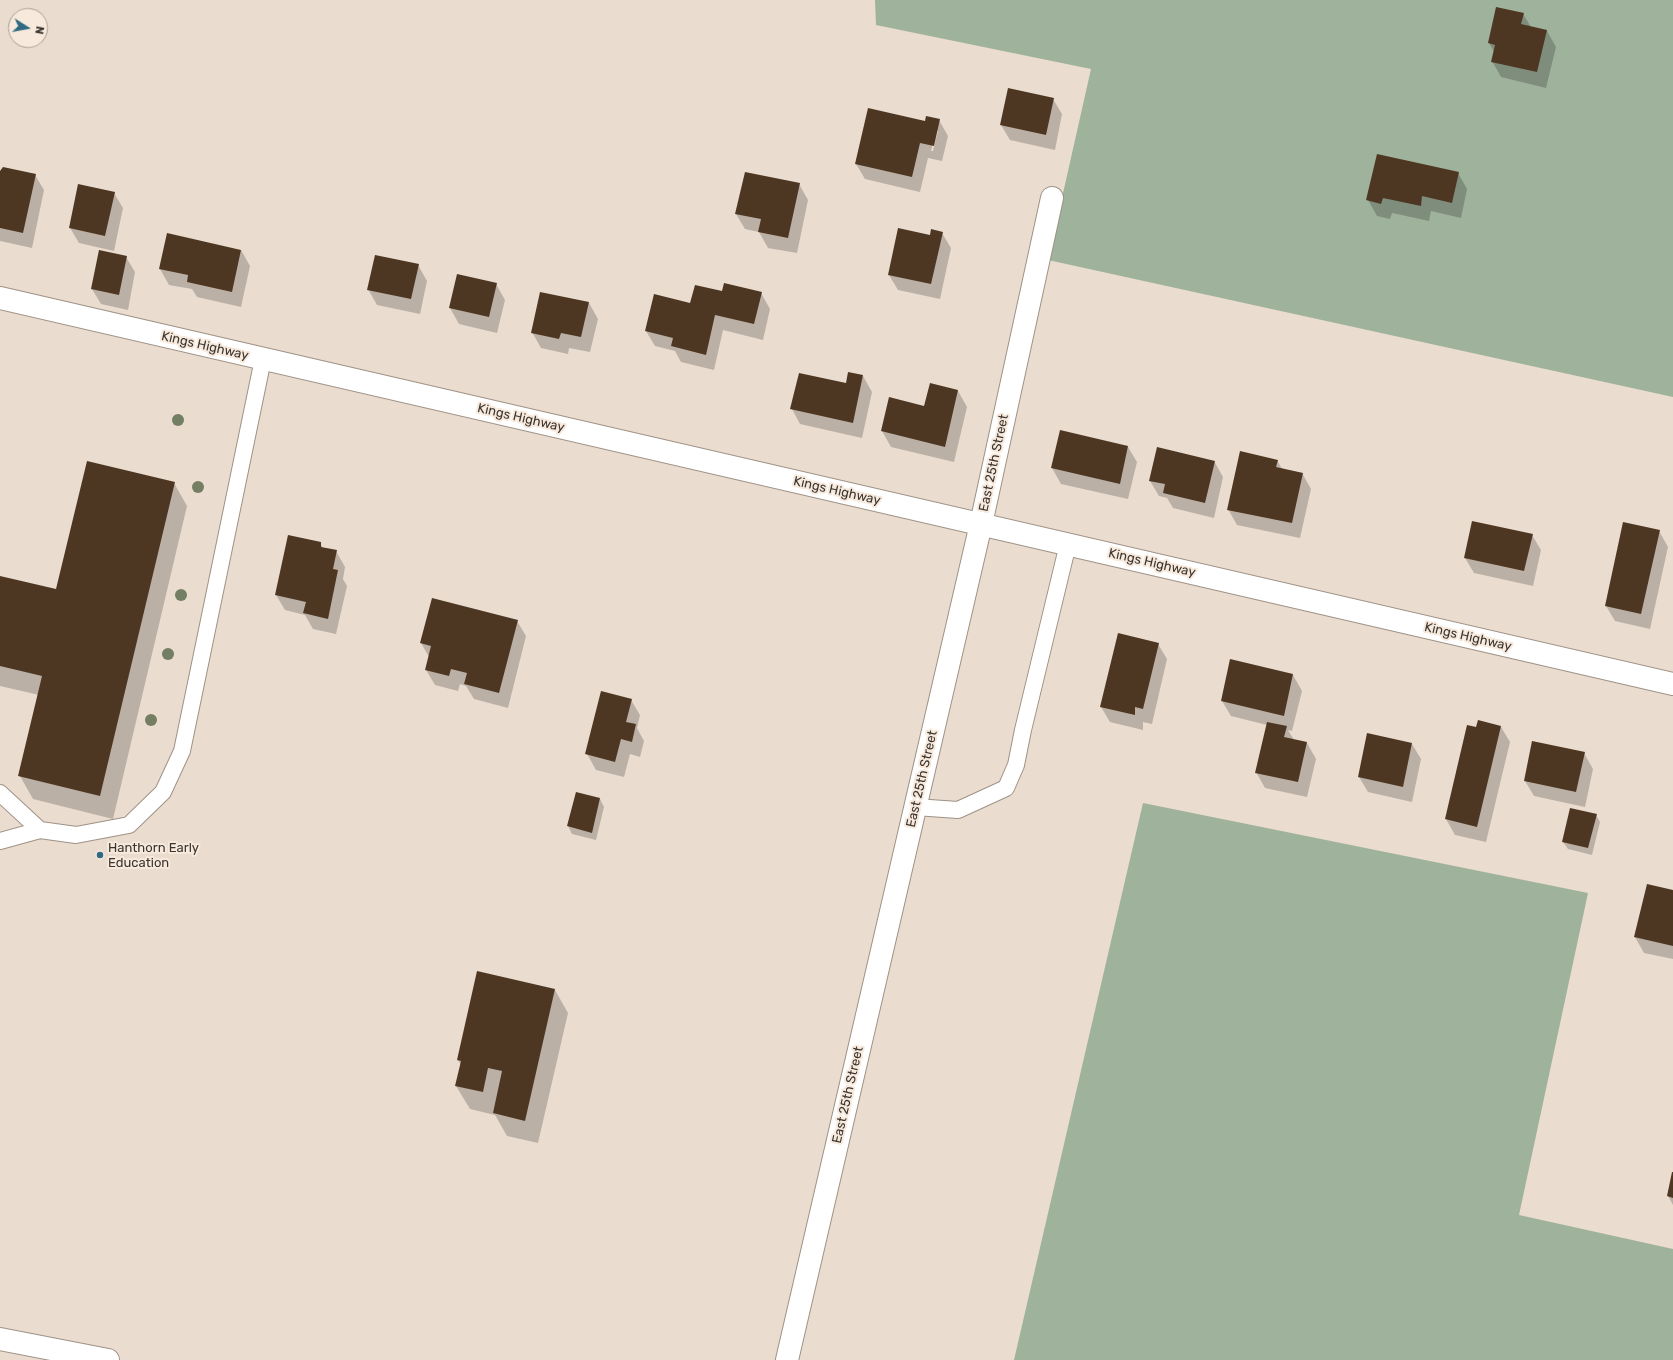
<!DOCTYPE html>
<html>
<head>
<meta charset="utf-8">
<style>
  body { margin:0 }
  #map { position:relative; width:1673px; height:1360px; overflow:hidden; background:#eadccf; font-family:Rubik,sans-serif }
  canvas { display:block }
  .north { position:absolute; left:8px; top:8px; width:40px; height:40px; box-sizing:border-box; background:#f7e9dc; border:1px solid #aba197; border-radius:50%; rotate:101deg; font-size:11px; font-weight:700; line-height:16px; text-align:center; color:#3a342f }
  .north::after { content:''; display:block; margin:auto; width:14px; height:18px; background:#2f6982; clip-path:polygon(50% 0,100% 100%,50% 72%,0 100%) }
</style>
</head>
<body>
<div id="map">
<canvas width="1673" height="1360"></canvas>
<div class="north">N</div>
</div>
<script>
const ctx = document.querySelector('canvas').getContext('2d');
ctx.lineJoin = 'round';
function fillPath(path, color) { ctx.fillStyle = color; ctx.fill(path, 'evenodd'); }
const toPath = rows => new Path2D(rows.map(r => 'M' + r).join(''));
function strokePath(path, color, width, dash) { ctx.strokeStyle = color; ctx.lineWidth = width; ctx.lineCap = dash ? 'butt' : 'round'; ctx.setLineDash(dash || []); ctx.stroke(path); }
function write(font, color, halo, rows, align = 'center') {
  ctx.font = font + ' Rubik,sans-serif'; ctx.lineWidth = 4; ctx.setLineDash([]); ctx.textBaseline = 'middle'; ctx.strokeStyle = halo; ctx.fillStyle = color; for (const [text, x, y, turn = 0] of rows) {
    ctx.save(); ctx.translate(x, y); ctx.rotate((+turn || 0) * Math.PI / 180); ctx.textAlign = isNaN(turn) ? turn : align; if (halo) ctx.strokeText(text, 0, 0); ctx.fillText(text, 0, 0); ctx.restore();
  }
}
const green = toPath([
  [875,0,1673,0,1673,397,1048,260,1091,69,876,25],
  [1143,803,1588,893,1519,1215,1673,1249,1673,1360,1014,1360]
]);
const shadow = toPath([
  [1523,14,1531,27,1547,31,1556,47,1546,88,1501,77,1492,61,1494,52,1489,43],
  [1053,99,1062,114,1055,150,1010,140,1001,125],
  [939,120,948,136,942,161,928,158,920,192,865,179,856,164,926,123],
  [936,131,938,131,933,151,931,151],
  [0,172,35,175,44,190,32,248,0,241],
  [1458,173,1467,189,1461,218,1431,211,1429,221,1392,213,1390,219,1377,216,1368,200],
  [799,184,808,200,797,253,768,248,759,232,745,229,736,214],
  [114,193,123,208,114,251,79,243,70,228],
  [942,233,951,248,940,299,898,290,889,275,930,236],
  [241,250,250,266,241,307,197,297,192,289,169,285,160,269],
  [126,257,135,272,128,310,101,304,92,289],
  [418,265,427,281,420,314,377,305,368,289],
  [496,284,505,300,497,333,459,324,450,308],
  [723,292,761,293,770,309,763,340,723,330,714,370,681,362,675,351,655,346,646,331,691,304],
  [589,303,598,319,590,352,569,348,568,354,541,348,532,332],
  [863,376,872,392,862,438,800,424,792,409],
  [958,391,967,407,954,462,891,447,882,431,925,407],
  [1128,447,1137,462,1128,499,1061,484,1052,468],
  [1277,460,1282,469,1302,473,1311,489,1300,538,1237,525,1228,509],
  [1214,461,1223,477,1214,518,1173,508,1167,498,1159,496,1150,481],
  [174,483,187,506,113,819,33,799,20,776,39,695,0,686,0,577,57,590],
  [1659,531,1668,547,1650,629,1615,621,1606,606],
  [1532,535,1541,550,1533,586,1474,573,1465,558],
  [320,543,323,548,336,551,345,567,343,579,347,586,336,634,313,629,305,615,285,610,276,595],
  [517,621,526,636,508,708,474,699,466,686,460,684,458,691,435,685,426,670,429,657,421,643],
  [1158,644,1167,659,1152,724,1143,722,1143,730,1110,722,1101,707],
  [1293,675,1302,691,1292,731,1288,730,1294,740,1307,743,1316,759,1307,797,1265,788,1256,772,1267,725,1231,716,1222,701],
  [631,700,640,715,637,728,644,741,640,757,630,754,624,777,596,770,587,754],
  [1468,726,1477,729,1501,727,1510,742,1486,842,1455,835,1446,819],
  [1412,744,1421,759,1412,802,1368,792,1359,777],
  [1584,753,1593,769,1585,807,1534,796,1525,781],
  [576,793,600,799,604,807,596,840,572,834,568,826],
  [1596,815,1600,822,1592,855,1568,849,1563,842],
  [1673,891,1673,959,1644,953,1635,937],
  [555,990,568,1013,538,1143,507,1136,495,1115,470,1109,456,1086,461,1065,458,1060],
  [1673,1174,1673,1205,1668,1196]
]);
const building = toPath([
  [1496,7,1524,13,1521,24,1547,30,1537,72,1491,62,1495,45,1488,43],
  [1008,88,1054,98,1046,135,1000,125],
  [868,108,925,121,926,116,940,119,934,146,920,143,912,177,855,164],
  [1377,154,1459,172,1452,203,1422,196,1421,206,1383,198,1381,204,1366,200],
  [3,167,36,174,23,233,0,228,0,171],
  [745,172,800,183,788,238,758,232,761,219,735,214],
  [78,184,115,192,105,236,69,228],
  [898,228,930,235,931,229,943,232,931,284,888,275],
  [167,233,241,250,232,292,187,282,188,275,159,269],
  [99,250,127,256,119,295,91,289],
  [375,255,419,264,411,299,367,290],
  [457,274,497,283,489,317,449,308],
  [724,283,762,292,754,324,715,315,706,355,671,346,673,338,645,331,654,294,690,303,695,285,722,291],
  [540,292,589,302,581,337,561,333,559,339,531,333],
  [848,372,863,375,853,423,790,409,799,373,846,383],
  [930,383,958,390,945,447,881,431,889,397,924,406],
  [1060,430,1128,446,1120,484,1051,468],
  [1157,447,1215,461,1205,503,1163,493,1165,484,1149,481],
  [1240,451,1278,460,1276,467,1303,473,1292,523,1227,510],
  [87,461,175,482,100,796,18,776,42,676,0,666,0,576,56,589],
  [1472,521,1533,534,1524,571,1464,558],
  [1623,522,1660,530,1641,614,1605,606],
  [288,535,321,542,321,547,337,550,333,569,338,570,328,619,303,613,306,602,275,595],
  [432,598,518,620,499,693,464,684,467,673,451,669,449,676,425,670,431,646,420,643],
  [1118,633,1159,643,1143,709,1135,707,1135,715,1100,707],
  [1230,659,1293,674,1284,716,1221,701],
  [601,691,632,699,626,722,636,724,632,742,621,739,615,762,585,754],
  [1478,720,1501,726,1477,827,1445,819,1467,725,1476,727],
  [1267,722,1287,726,1284,737,1307,742,1298,782,1255,773],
  [1367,733,1412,743,1403,787,1358,777],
  [1532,741,1585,752,1576,792,1524,781],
  [576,792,600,798,592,833,567,826],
  [1570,808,1597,814,1588,848,1562,842],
  [1647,884,1673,890,1673,946,1634,937],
  [477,971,555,989,525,1121,493,1113,502,1071,488,1068,483,1092,455,1086,461,1061,457,1060],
  [1672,1172,1673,1172,1673,1198,1667,1196]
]);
const lane = toPath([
  [0,793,40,830],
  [915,807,958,810,1006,788,1016,765,1023,730,1068,544],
  [0,841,40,830,76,835,129,825,163,792,182,751,263,359]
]);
const street = toPath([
  [0,1339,108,1360],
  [787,1360,981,524,1052,198]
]);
const secondary = toPath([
  [0,298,1673,684]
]);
const trees = [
  [178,420],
  [198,487],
  [181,595],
  [168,654],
  [151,720]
];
const markers = [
  [100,855,4,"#2f6982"]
];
const streetNames = [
  ["Kings Highway",205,346,13],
  ["Kings Highway",521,418,13],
  ["East 25th Street",994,463,-78],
  ["Kings Highway",837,491,13],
  ["Kings Highway",1152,563,13],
  ["Kings Highway",1468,637,13],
  ["East 25th Street",922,779,-77],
  ["East 25th Street",848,1095,-77]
];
const poiNames = [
  ["Hanthorn Early",108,848],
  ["Education",108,863]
];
fillPath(green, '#9fb29b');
fillPath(shadow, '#0003');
fillPath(building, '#4d3722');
strokePath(lane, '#9f9286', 18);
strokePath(street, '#9f9286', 24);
strokePath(secondary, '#9f9286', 24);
strokePath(lane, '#fff', 16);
strokePath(street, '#fff', 22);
strokePath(secondary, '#fff', 22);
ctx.fillStyle = '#737e63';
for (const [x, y] of trees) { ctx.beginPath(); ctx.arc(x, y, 6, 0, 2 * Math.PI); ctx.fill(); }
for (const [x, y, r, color] of markers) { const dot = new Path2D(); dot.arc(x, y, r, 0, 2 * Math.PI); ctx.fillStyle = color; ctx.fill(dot); strokePath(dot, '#f7e9dc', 1.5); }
write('13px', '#3a342f', '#f7e9dc', streetNames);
write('13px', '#3a342f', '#f7e9dc', poiNames, 'left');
</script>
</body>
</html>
